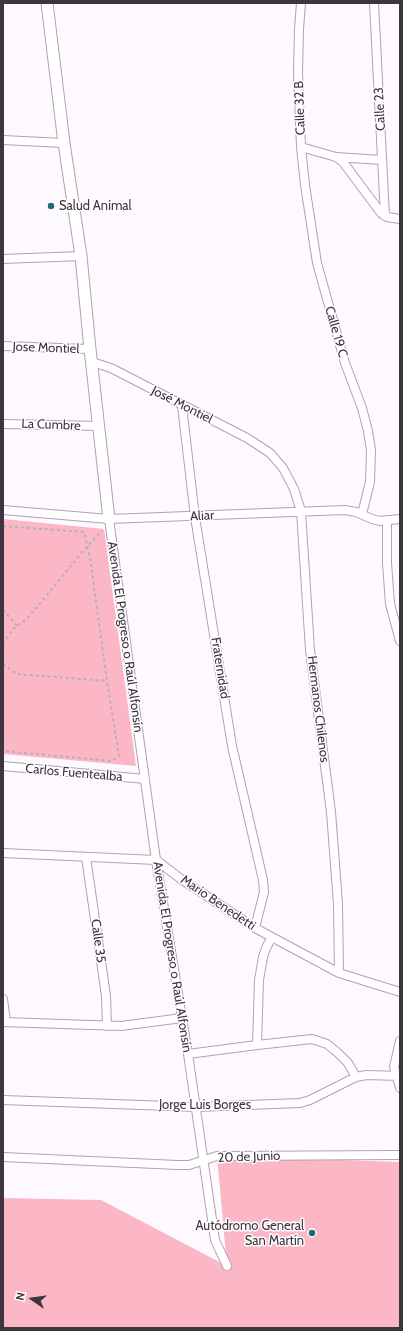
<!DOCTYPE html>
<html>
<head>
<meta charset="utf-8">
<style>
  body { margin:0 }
  #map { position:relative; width:403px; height:1331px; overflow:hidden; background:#fef9fe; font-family:Cabin,sans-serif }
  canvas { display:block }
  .frame { position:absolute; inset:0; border:4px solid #3f3540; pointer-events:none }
  .north { position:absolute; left:12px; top:1279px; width:40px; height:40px; -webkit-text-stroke:3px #fff; paint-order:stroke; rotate:283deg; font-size:11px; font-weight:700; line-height:16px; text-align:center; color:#3f3540 }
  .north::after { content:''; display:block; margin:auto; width:14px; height:18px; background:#3f3540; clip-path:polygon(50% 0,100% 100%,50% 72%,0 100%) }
</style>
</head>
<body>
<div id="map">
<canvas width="403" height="1331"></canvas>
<div class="frame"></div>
<div class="north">N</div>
</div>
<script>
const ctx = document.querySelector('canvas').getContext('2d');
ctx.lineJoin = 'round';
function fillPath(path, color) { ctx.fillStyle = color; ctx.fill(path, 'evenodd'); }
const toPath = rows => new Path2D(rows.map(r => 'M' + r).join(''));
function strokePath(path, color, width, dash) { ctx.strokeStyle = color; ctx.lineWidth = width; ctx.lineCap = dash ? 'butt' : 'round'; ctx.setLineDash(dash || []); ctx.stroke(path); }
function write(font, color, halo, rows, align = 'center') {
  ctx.font = font + ' Cabin,sans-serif'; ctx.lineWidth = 3; ctx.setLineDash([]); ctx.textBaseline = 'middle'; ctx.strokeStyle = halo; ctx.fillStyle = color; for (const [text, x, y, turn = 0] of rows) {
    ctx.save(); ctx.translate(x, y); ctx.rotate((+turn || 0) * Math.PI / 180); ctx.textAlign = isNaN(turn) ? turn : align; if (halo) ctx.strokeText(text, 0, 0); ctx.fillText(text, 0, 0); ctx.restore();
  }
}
const green = toPath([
  [3,519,104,529,136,766,3,754],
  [217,1156,400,1162,400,1328,3,1328,3,1198,101,1200,227,1266]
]);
const path = toPath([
  [3,526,84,532,90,557,107,681,119,756,112,761,3,751],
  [3,610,17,626],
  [3,644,13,629,27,619,83,551,102,531],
  [3,664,17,674,107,681]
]);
const minor = toPath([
  [301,3,299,29,298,73,301,147,305,185,317,263,345,363,362,408,368,431,371,450,370,482,362,514],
  [374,3,385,216],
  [3,140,64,143],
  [301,147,336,157,343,162,381,213,387,217,400,219],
  [336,157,382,160],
  [3,259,81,256],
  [3,346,90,349],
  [92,362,111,368,247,438,270,453,283,468,294,489,301,511,310,650,331,812,338,904,339,973],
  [182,406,195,517,232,746,263,880,264,892,255,928],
  [3,424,99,426],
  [3,510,109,519,345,510,356,512,372,519,380,521,400,519],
  [109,519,156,860,188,1054,215,1240,227,1266],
  [387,520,387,563,390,604,400,641],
  [3,766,145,779],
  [3,853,156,860,181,879,255,928,339,973,400,992],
  [86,857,106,996,107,1026],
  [3,999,6,1022],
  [3,1022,121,1026,182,1018],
  [400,1041,394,1067,400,1088],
  [257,1045,259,980,263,957,266,948,272,937],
  [188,1054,257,1045,312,1039,327,1044,338,1053,348,1063,356,1077],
  [3,1100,196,1107,300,1103,310,1100,356,1077,366,1075,400,1076],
  [3,1157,177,1165,189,1165,217,1156,400,1155]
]);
const tertiary = toPath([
  [47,3,64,143,81,256,90,349,109,519]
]);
const markers = [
  [51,206,4,"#25677a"],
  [312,1233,4,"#25677a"]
];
const streetNames = [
  ["Calle 32 B",300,108,-92],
  ["Calle 23",380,109,-93],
  ["Calle 19 C",336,332,74],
  ["Jose Montiel",46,348,2],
  ["José Montiel",182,405,27],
  ["La Cumbre",51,425,2],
  ["Aliar",202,516,-3],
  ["Avenida El Progreso o Raúl Alfonsín",125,637,82],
  ["Fraternidad",220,668,81],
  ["Hermanos Chilenos",318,709,83],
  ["Carlos Fuentealba",74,773,5],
  ["Mario Benedetti",218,903,34],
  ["Calle 35",98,941,82],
  ["Avenida El Progreso o Raúl Alfonsín",172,957,81],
  ["Jorge Luis Borges",205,1105],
  ["20 de Junio",249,1157,-2]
];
const poiNames = [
  ["Salud Animal",59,206],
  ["Autódromo General",304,1226,"right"],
  ["San Martín",304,1241,"right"]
];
fillPath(green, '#fbb7c5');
strokePath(minor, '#b59eb7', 10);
strokePath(tertiary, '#b59eb7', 13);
strokePath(path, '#b6afb7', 2, [3, 3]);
strokePath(minor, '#fff', 8);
strokePath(tertiary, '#fff', 11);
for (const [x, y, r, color] of markers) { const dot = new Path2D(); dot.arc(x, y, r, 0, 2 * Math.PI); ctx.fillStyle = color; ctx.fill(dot); strokePath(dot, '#fff', 1.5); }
write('13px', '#3f3540', '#fff', streetNames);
write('13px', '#3f3540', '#fff', poiNames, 'left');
</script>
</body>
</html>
